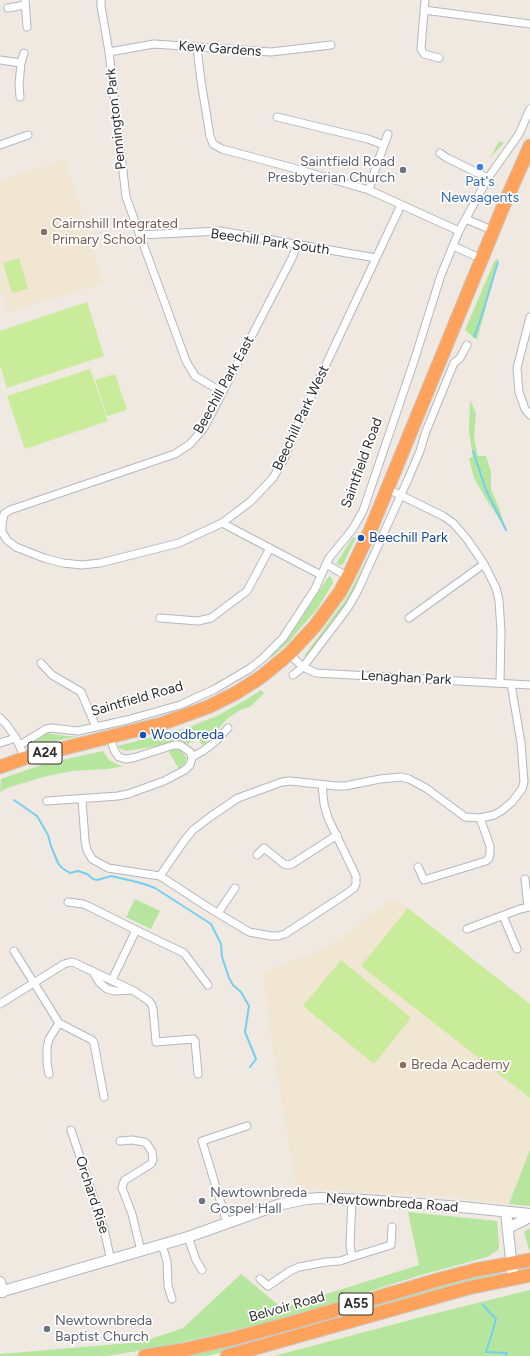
<!DOCTYPE html>
<html>
<head>
<meta charset="utf-8">
<style>
  body { margin:0 }
  canvas { display:block; background:#efe9e1 }
</style>
</head>
<body>
<canvas width="530" height="1356"></canvas>
<script>
const ctx = document.querySelector('canvas').getContext('2d');
ctx.lineJoin = 'round';
function fillPath(path, color) { ctx.fillStyle = color; ctx.fill(path, 'evenodd'); }
const toPath = rows => new Path2D(rows.map(r => 'M' + r).join(''));
function strokePath(path, color, width, dash) { ctx.strokeStyle = color; ctx.lineWidth = width; ctx.lineCap = dash ? 'butt' : 'round'; ctx.setLineDash(dash || []); ctx.stroke(path); }
function write(font, color, halo, rows, align = 'center') {
  ctx.font = font + ' Figtree,sans-serif'; ctx.lineWidth = 3.5; ctx.setLineDash([]); ctx.textBaseline = 'middle'; ctx.strokeStyle = halo; ctx.fillStyle = color; for (const [text, x, y, turn = 0] of rows) {
    ctx.save(); ctx.translate(x, y); ctx.rotate((+turn || 0) * Math.PI / 180); ctx.textAlign = isNaN(turn) ? turn : align; if (halo) ctx.strokeText(text, 0, 0); ctx.fillText(text, 0, 0); ctx.restore();
  }
}
const education = toPath([
  [65,160,103,283,7,313,0,287,0,181],
  [393,897,530,1004,530,1206,430,1195,320,1189,297,1191,272,1045,263,973,328,947,355,928]
]);
const green = toPath([
  [499,141,504,143,490,158],
  [498,258,494,277,477,340,465,330,494,262],
  [470,400,476,413,474,439,478,456,486,456,491,472,491,489,500,510,506,530,485,497,474,478,469,458,473,457,469,432],
  [391,508,368,562,347,604,337,619,307,655,304,656,346,599,360,573],
  [353,537,356,538,343,564,341,565,336,564],
  [329,576,332,578,333,583,317,609,287,644,271,658,270,657,287,640],
  [261,690,264,693,250,707,242,709,228,718,203,746,197,738,188,744,176,741,151,747,126,751,119,748,118,746,187,728,217,716,249,698],
  [47,733,66,736,78,736,28,747,28,744],
  [174,749,180,750,186,757,185,763,179,769,169,752],
  [103,751,109,760,118,765,124,766,108,769,72,771,43,777,7,788,0,792,1,779,44,764],
  [135,899,160,911,151,929,126,917],
  [530,1150,530,1206,509,1204],
  [408,1212,497,1221,499,1246,498,1250,487,1257,421,1275,282,1319,162,1347,107,1356,0,1356,0,1354,142,1342,183,1328,241,1274,282,1308,419,1265],
  [530,1228,530,1249,529,1250,524,1232],
  [501,1270,502,1274,223,1352,206,1356,175,1356,419,1290],
  [530,1290,530,1356,274,1356,429,1315]
]);
const pitch = toPath([
  [19,258,28,289,12,293,3,263],
  [87,302,104,356,7,388,0,365,0,331],
  [90,369,108,421,25,449,7,396],
  [115,374,127,410,107,416,95,380],
  [408,908,530,1004,530,1098,361,966],
  [341,960,411,1018,374,1064,303,1006]
]);
const stream = toPath([
  [474,337,482,315,498,262],
  [473,451,486,490,506,530],
  [14,800,37,816,48,835,51,846,58,863,62,868,70,873,78,871,87,874,93,879,97,880,111,876,137,882,147,885,155,888,211,924,221,944,222,957,229,978,233,985,241,992,249,1006,245,1032,256,1059,250,1067],
  [483,1305,496,1319,493,1330,486,1352,507,1353,506,1356]
]);
const street = toPath([
  [25,0,27,27],
  [101,0,101,6,109,52,126,197,186,361,195,376,222,392],
  [425,0,421,49,424,54,439,58],
  [8,8,25,5],
  [424,10,530,24],
  [197,48,201,81,210,136,213,144,222,149,293,168,369,190,459,231],
  [109,52,154,44,271,52,331,45],
  [0,60,21,63,19,85,20,97],
  [21,63,24,53],
  [277,117,368,139,384,145],
  [0,145,28,135],
  [440,153,447,158,488,178],
  [369,190,376,167,388,134],
  [466,219,494,231],
  [140,235,220,231,376,258],
  [297,245,292,258,204,428,190,444,175,454,10,510,4,514,2,524,2,532,7,540,16,547,44,558,63,563,82,565,100,563,179,543,222,523,250,502,273,478,284,459,298,424,401,205],
  [453,246,482,259],
  [530,317,517,368,519,392,525,409,530,415],
  [388,489,443,516,453,523,467,539,484,564,496,588,499,600,501,631,500,683],
  [222,523,321,575],
  [326,564,348,577],
  [160,618,198,621,211,618,247,591,270,548],
  [409,618,484,564],
  [289,654,303,667,316,673,530,685],
  [41,663,52,675,81,692,96,727],
  [293,675,303,667,338,621,349,606,358,590,409,477,420,451,426,431,454,363,460,358,467,345],
  [0,718,6,724,16,738,25,758],
  [110,738,115,752,119,757,125,759,133,758,174,745,180,745,190,752,192,757],
  [0,743,16,738],
  [20,745,46,729,51,728,78,731,127,720,180,705,215,689,249,669,262,659,283,638,315,589,329,558,352,530,363,511,415,358,441,275,459,231,488,178,519,134,530,109],
  [82,799,85,841,87,850,92,859,108,868,160,876,184,841,193,830,210,817,238,798,282,782,290,781,336,786,345,786,380,779,401,777,409,779,426,788,465,817,480,818,494,815,501,811,512,802,522,789,524,782,521,743,511,684],
  [47,801,118,796,128,794,164,781,185,770,190,765,192,757,203,751,216,741,228,728],
  [257,855,264,848,284,864,288,865,292,864,337,835],
  [418,867,424,880,486,861,489,858,490,853,490,846,480,818],
  [160,876,206,906,249,932,271,936,278,936,285,934,346,894,354,888,356,884,356,876,328,818,324,804,322,785],
  [525,879,528,907],
  [68,902,83,904,88,906,136,930],
  [218,913,235,888],
  [503,916,517,949],
  [467,929,520,909,530,907],
  [14,951,59,1023,92,1040,94,1043,104,1097],
  [93,971,99,982,107,989,115,991,131,990],
  [112,980,136,930,184,953,208,985],
  [0,1004,64,964,71,962,75,963,134,991,149,1001,152,1005,153,1009,156,1042,193,1039,195,1041,198,1074],
  [49,1074,47,1063,47,1047,49,1039,59,1023],
  [71,1130,104,1229,111,1261],
  [120,1141,132,1140,144,1142,147,1144,152,1152,153,1160,151,1164,125,1180,123,1184,122,1188,132,1214,141,1251],
  [227,1223,202,1141,247,1126],
  [188,1237,196,1260,202,1270],
  [162,1245,167,1261,168,1286,172,1299],
  [352,1257,391,1245,392,1227],
  [260,1279,268,1286,290,1271,299,1267,326,1262,340,1261,352,1257,350,1245,352,1199]
]);
const secondary = toPath([
  [506,1212,513,1278],
  [508,1228,530,1217],
  [0,1282,3,1292],
  [0,1292,188,1237,278,1205,306,1199,320,1198,364,1200,462,1207,530,1214]
]);
const highway = toPath([
  [0,767,25,758,161,724,208,707,236,693,261,677,289,654,315,626,340,592,348,577,370,531,503,207,530,146],
  [145,1356,183,1350,235,1338,298,1321,437,1280,475,1270,530,1260],
  [227,1356,468,1288,530,1275]
]);
const markers = [
  [480,167,4,"#3f7fe0"],
  [403,170,4,"#6b7280"],
  [44,232,4,"#8d6e63"],
  [361,538,4,"#1a4fb4"],
  [143,735,4,"#1a4fb4"],
  [403,1065,4,"#8d6e63"],
  [202,1201,4,"#6b7280"],
  [47,1329,4,"#6b7280"]
];
const shields = [
  [45,753,34],
  [356,1304,34]
];
const shieldNames = [
  ["A24",45,753],
  ["A55",356,1304]
];
const streetNames = [
  ["Kew Gardens",220,49,4],
  ["Pennington Park",116,119,-96],
  ["Beechill Park South",270,242,8],
  ["Beechill Park East",224,385,-61],
  ["Beechill Park West",301,418,-65],
  ["Saintfield Road",362,463,-70],
  ["Lenaghan Park",406,678,3],
  ["Saintfield Road",137,699,-16],
  ["Orchard Rise",92,1195,72],
  ["Newtownbreda Road",392,1203,4],
  ["Belvoir Road",287,1307,-16]
];
const worshipNames = [
  ["Saintfield Road",395,162,"right"],
  ["Presbyterian Church",395,178,"right"],
  ["Newtownbreda",210,1193],
  ["Gospel Hall",210,1209],
  ["Newtownbreda",55,1321],
  ["Baptist Church",55,1337]
];
const shopNames = [
  ["Pat's",480,182],
  ["Newsagents",480,198]
];
const educationNames = [
  ["Cairnshill Integrated",52,224],
  ["Primary School",52,240],
  ["Breda Academy",411,1065]
];
const transitNames = [
  ["Beechill Park",369,538],
  ["Woodbreda",151,735]
];
fillPath(education, '#f0e6d1');
fillPath(green, '#b6e59e');
fillPath(pitch, '#c9ec9a');
strokePath(stream, '#75cff0', 2);
strokePath(street, '#b4b7c1', 9);
strokePath(secondary, '#b4b7c1', 12);
strokePath(highway, '#c9c9c9', 15);
strokePath(street, '#fff', 7);
strokePath(secondary, '#fff', 10);
strokePath(highway, '#ffa35c', 13);
for (const [x, y, r, color] of markers) { const dot = new Path2D(); dot.arc(x, y, r, 0, 2 * Math.PI); ctx.fillStyle = color; ctx.fill(dot); strokePath(dot, '#fff', 1.5); }
for (const [x, y, w] of shields) { const box = new Path2D(); box.roundRect(x - w / 2, y - 11, w, 22, 3); ctx.fillStyle = '#fff'; ctx.fill(box); strokePath(box, '#2e2e2e', 1); }
write('bold 13px', '#2e2e2e', null, shieldNames);
write('14px', '#2e2e2e', '#fff', streetNames);
write('14px', '#5b616d', '#fff', worshipNames, 'left');
write('14px', '#366cbe', '#fff', shopNames);
write('14px', '#785e54', '#fff', educationNames, 'left');
write('14px', '#164399', '#fff', transitNames, 'left');
</script>
</body>
</html>
